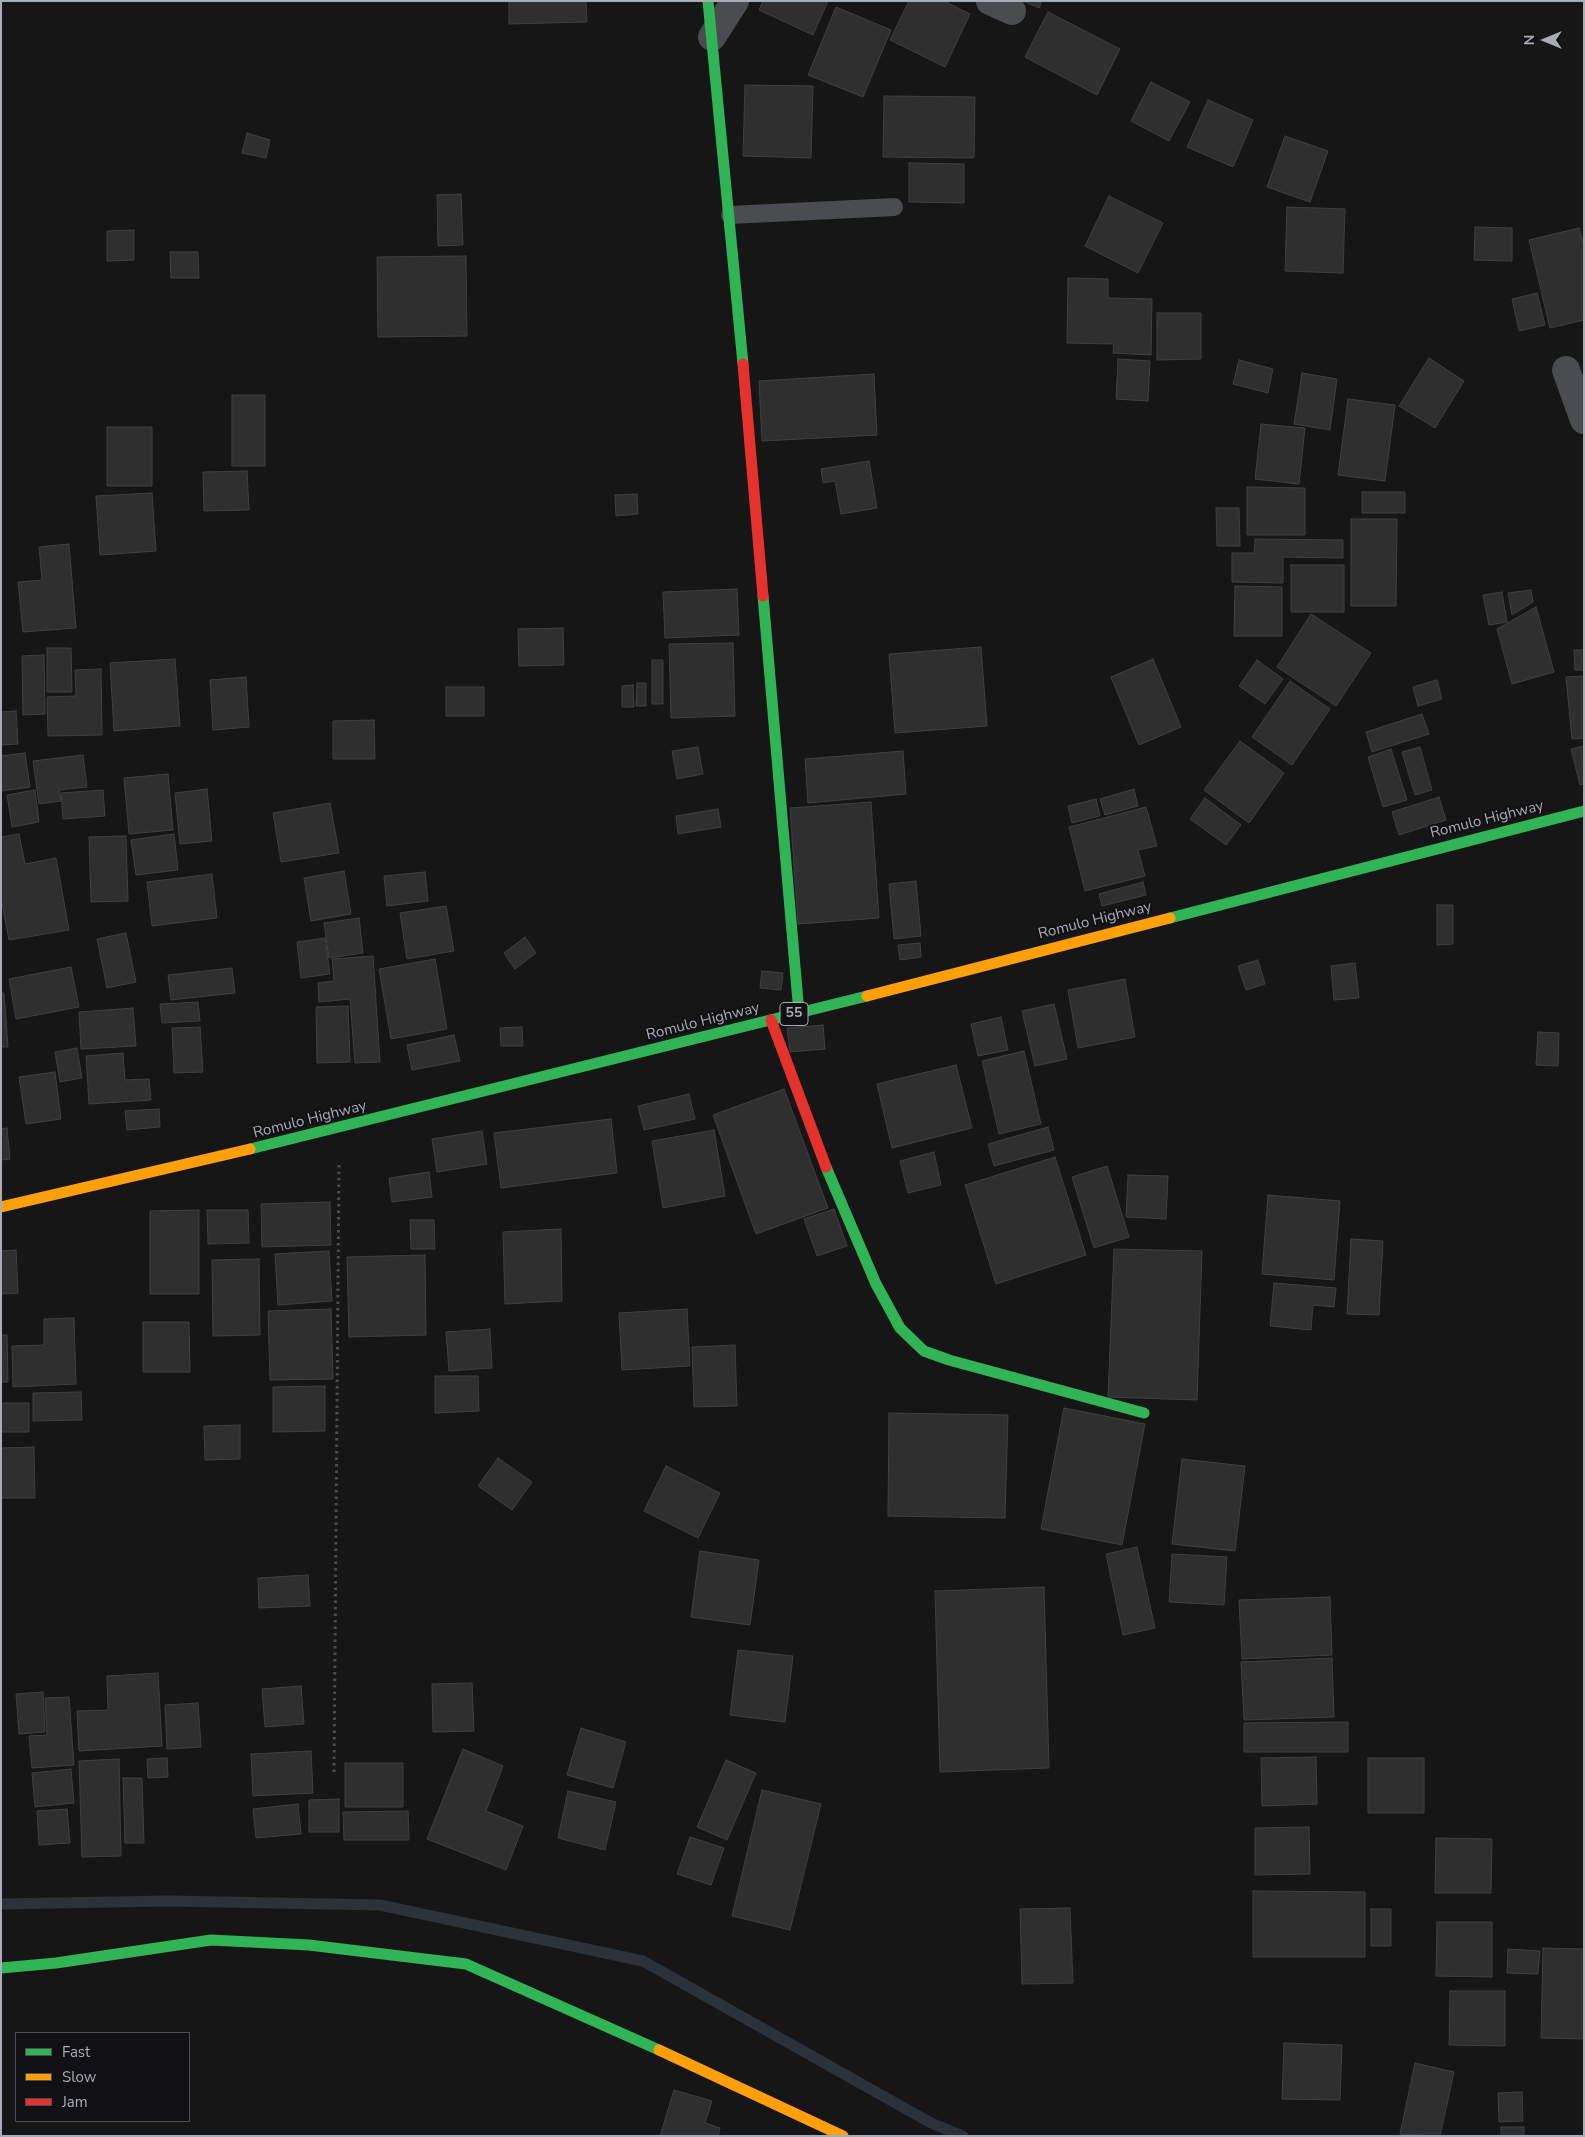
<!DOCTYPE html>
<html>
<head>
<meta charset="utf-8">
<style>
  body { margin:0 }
  #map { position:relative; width:1585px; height:2137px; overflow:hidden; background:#161616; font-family:"Nunito Sans",sans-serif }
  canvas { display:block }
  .frame { position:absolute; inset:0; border:2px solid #a8acb6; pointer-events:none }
  .legend { position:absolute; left:15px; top:2032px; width:175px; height:90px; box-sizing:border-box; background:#111012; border:1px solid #4d4e54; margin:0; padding:6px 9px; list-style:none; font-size:15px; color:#a8acb6 }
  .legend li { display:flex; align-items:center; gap:10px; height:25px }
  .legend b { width:25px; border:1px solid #4d4e54 }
  .north { position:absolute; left:1520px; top:15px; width:50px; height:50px; -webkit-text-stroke:4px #111012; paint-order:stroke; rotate:270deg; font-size:14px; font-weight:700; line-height:20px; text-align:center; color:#a8acb6 }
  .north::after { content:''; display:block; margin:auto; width:18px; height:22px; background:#a8acb6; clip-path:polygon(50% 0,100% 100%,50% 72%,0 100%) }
</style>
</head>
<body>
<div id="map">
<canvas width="1585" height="2137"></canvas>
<div class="frame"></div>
<ul class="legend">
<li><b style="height:6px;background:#30b455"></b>Fast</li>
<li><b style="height:6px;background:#ff9f0a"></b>Slow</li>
<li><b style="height:6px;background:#e5322d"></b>Jam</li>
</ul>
<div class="north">N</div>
</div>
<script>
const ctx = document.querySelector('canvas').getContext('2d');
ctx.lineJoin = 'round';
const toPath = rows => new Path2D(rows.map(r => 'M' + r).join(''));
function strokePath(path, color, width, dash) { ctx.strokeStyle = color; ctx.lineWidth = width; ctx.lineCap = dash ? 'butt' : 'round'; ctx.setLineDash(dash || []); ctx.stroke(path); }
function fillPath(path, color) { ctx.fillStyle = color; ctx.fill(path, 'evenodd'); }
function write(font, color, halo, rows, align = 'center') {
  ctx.font = font + ' "Nunito Sans",sans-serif'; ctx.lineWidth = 4; ctx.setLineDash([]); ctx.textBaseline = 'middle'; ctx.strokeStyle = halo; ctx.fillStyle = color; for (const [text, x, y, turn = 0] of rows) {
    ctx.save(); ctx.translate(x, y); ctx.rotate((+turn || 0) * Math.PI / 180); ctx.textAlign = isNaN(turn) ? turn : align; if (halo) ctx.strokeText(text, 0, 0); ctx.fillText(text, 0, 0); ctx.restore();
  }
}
const stream = toPath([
  [1,1904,168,1901,380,1905,643,1961,931,2123,963,2136]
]);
const building = toPath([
  [509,1,586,1,587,22,509,24,509,1],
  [763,1,828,1,813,35,759,10,763,1],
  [909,1,944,1,970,14,945,67,890,40,909,1],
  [1023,1,1042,1,1039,8,1023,1],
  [836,7,891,30,863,97,808,75,836,7],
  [1048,12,1120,49,1097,95,1025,57,1048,12],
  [1151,82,1190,102,1169,141,1131,121,1151,82],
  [745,85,813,86,811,158,743,156,745,85],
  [884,96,975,97,974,158,883,157,884,96],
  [1208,100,1253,120,1233,167,1187,147,1208,100],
  [247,133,270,140,266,158,242,153,247,133],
  [1285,136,1328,151,1310,202,1267,187,1285,136],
  [909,163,964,164,964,203,909,202,909,163],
  [461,194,463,245,438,246,437,195,461,194],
  [1109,196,1163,223,1138,273,1085,246,1109,196],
  [1287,207,1345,209,1343,273,1285,271,1287,207],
  [1475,227,1512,228,1512,261,1474,260,1475,227],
  [1579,228,1584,246,1584,320,1550,328,1529,240,1579,228],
  [134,230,134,260,107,261,107,231,134,230],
  [170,252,198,252,199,278,171,278,170,252],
  [466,256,467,336,378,337,377,257,466,256],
  [1068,278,1108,279,1108,298,1152,299,1151,355,1113,353,1114,344,1067,343,1068,278],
  [1537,293,1545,325,1519,331,1512,299,1537,293],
  [1157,313,1201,313,1201,359,1157,360,1157,313],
  [1429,358,1464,381,1435,428,1399,406,1429,358],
  [1118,359,1150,361,1148,401,1116,399,1118,359],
  [1239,360,1273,369,1268,393,1233,384,1239,360],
  [1302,373,1337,379,1330,430,1294,424,1302,373],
  [874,374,877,435,762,441,759,381,874,374],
  [232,395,265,395,265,466,232,466,232,395],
  [1348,399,1395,405,1385,481,1338,475,1348,399],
  [1261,424,1305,428,1299,484,1255,479,1261,424],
  [107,427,152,427,152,486,107,486,107,427],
  [869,461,877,508,841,514,835,481,823,483,821,469,869,461],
  [247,471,249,510,204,511,203,472,247,471],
  [1247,487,1305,488,1305,535,1247,535,1247,487],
  [1362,492,1405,492,1405,513,1362,513,1362,492],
  [152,493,156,551,100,555,96,496,152,493],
  [637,494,638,514,616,516,615,495,637,494],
  [1216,508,1239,508,1240,546,1217,546,1216,508],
  [1351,519,1397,519,1396,606,1351,606,1351,519],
  [1255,539,1343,540,1343,558,1283,557,1283,583,1232,582,1232,553,1254,553,1255,539],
  [69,544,76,628,23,632,18,582,42,580,39,547,69,544],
  [1291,565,1344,565,1344,612,1291,612,1291,565],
  [1235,586,1282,587,1282,636,1234,636,1235,586],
  [737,589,739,635,665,638,663,592,737,589],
  [1531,590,1533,602,1512,615,1508,593,1531,590],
  [1502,592,1507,622,1489,625,1483,595,1502,592],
  [1536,607,1554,672,1512,684,1497,629,1536,607],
  [1311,614,1371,653,1336,706,1277,667,1311,614],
  [563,628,564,665,519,666,518,629,563,628],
  [733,643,735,716,671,718,669,644,733,643],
  [981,647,987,726,895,733,889,654,981,647],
  [47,648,71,648,72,692,47,692,47,648],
  [1574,650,1584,650,1584,670,1575,670,1574,650],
  [44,655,45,714,23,715,22,656,44,655],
  [175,659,180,726,114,731,110,663,175,659],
  [1153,659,1181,727,1139,745,1111,677,1153,659],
  [652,660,663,660,663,704,652,704,652,660],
  [1257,660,1283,679,1265,704,1239,686,1257,660],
  [101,669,102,735,48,736,47,697,76,696,75,670,101,669],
  [1584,676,1584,738,1572,739,1566,677,1584,676],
  [246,677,249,727,213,730,210,680,246,677],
  [1437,680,1442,699,1418,706,1413,687,1437,680],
  [1290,681,1330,709,1292,765,1252,737,1290,681],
  [637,683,646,683,646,706,636,706,637,683],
  [633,685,634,707,622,707,622,686,633,685],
  [446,687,484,687,484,716,446,716,446,687],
  [16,711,18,744,1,745,1,712,16,711],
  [1422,714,1429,734,1372,752,1366,732,1422,714],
  [374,720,375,759,333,759,333,721,374,720],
  [1240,741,1284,773,1249,823,1204,790,1240,741],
  [1584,746,1584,784,1580,785,1571,749,1584,746],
  [698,747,703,774,677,779,672,751,698,747],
  [1420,747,1432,790,1415,795,1402,752,1420,747],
  [1391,749,1407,800,1383,807,1368,757,1391,749],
  [903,751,906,794,808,803,805,759,903,751],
  [25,753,30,787,1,791,1,756,25,753],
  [83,755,87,787,59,790,61,801,39,804,33,761,83,755],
  [168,774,173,830,129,834,124,778,168,774],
  [207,789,212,841,180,844,175,793,207,789],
  [1134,789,1138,806,1105,815,1100,799,1134,789],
  [35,790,39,822,12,827,7,795,35,790],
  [103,790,105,816,63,819,61,793,103,790],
  [1439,797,1446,820,1399,835,1392,812,1439,797],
  [1205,798,1241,825,1226,845,1190,819,1205,798],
  [1096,799,1100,816,1072,823,1068,806,1096,799],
  [871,802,879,918,798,924,790,808,871,802],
  [330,803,339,853,281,862,273,813,330,803],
  [1146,807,1157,846,1138,850,1145,876,1085,891,1069,827,1146,807],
  [718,809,721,827,678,834,676,816,718,809],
  [19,834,25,864,56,858,69,930,9,940,1,899,1,837,19,834],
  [174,834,178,870,136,875,131,840,174,834],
  [126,836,128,901,91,902,89,837,126,836],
  [344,871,351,914,311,921,304,878,344,871],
  [425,872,428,901,387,906,384,876,425,872],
  [212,874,217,918,152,926,147,882,212,874],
  [916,881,921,936,894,939,889,884,916,881],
  [1143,882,1146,895,1102,906,1099,894,1143,882],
  [1437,905,1453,905,1453,944,1437,945,1437,905],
  [446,906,454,951,407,959,400,913,446,906],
  [359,918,363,953,329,958,324,923,359,918],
  [126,933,136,982,107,988,97,939,126,933],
  [525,937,536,953,515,969,504,953,525,937],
  [325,938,330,974,301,978,297,942,325,938],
  [920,943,921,957,900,960,898,945,920,943],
  [373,956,380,1062,355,1063,350,999,319,1002,318,983,334,981,332,959,373,956],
  [435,959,447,1029,391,1039,379,969,435,959],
  [1258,960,1265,984,1246,990,1238,966,1258,960],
  [1355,963,1359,998,1334,1000,1331,966,1355,963],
  [71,967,79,1007,16,1019,9,979,71,967],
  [232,968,235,993,171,1000,168,975,232,968],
  [762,971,783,973,781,990,760,988,762,971],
  [1125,979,1135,1037,1078,1048,1068,990,1125,979],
  [1,993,4,993,8,1047,1,1047,1,993],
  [198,1002,200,1021,162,1023,160,1004,198,1002],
  [1054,1004,1067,1059,1035,1066,1022,1011,1054,1004],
  [348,1006,350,1062,317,1063,316,1007,348,1006],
  [133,1008,136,1046,81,1049,79,1012,133,1008],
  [1001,1017,1008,1050,978,1056,971,1024,1001,1017],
  [823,1025,825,1049,790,1052,787,1028,823,1025],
  [200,1027,203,1072,174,1073,172,1028,200,1027],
  [522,1027,523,1046,501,1046,500,1028,522,1027],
  [1538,1032,1559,1033,1558,1066,1536,1065,1538,1032],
  [454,1035,460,1061,412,1070,407,1045,454,1035],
  [77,1048,82,1078,60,1082,55,1052,77,1048],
  [1024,1051,1041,1124,999,1134,982,1061,1024,1051],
  [123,1053,125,1080,149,1079,151,1100,89,1104,86,1056,123,1053],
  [956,1065,972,1128,892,1148,877,1084,956,1065],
  [55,1072,61,1119,26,1124,19,1077,55,1072],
  [784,1089,828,1208,756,1234,713,1115,784,1089],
  [689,1094,695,1119,644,1130,638,1106,689,1094],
  [159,1109,160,1127,127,1130,125,1111,159,1109],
  [611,1119,617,1173,501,1188,494,1133,611,1119],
  [1048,1127,1054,1150,994,1166,988,1144,1048,1127],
  [7,1128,10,1159,1,1160,1,1129,7,1128],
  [714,1130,725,1196,663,1208,652,1141,714,1130],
  [482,1131,487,1164,437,1172,432,1139,482,1131],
  [934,1152,941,1185,908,1193,900,1161,934,1152],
  [1055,1157,1086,1255,996,1284,965,1185,1055,1157],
  [1107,1166,1129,1237,1094,1248,1072,1177,1107,1166],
  [429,1172,432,1197,392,1202,389,1178,429,1172],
  [1128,1175,1168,1176,1166,1219,1126,1217,1128,1175],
  [1268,1195,1340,1201,1334,1280,1262,1274,1268,1195],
  [330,1202,331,1245,262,1247,261,1204,330,1202],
  [834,1209,847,1246,817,1256,804,1219,834,1209],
  [199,1210,199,1294,150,1294,150,1211,199,1210],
  [207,1210,248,1210,249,1243,208,1244,207,1210],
  [410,1220,434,1220,435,1249,411,1249,410,1220],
  [561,1229,562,1301,505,1304,503,1232,561,1229],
  [1351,1239,1383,1241,1379,1315,1347,1314,1351,1239],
  [1114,1249,1202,1251,1197,1400,1108,1397,1114,1249],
  [16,1250,18,1293,1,1294,1,1251,16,1250],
  [329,1251,332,1301,278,1305,275,1254,329,1251],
  [425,1255,426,1335,349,1337,347,1257,425,1255],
  [259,1259,260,1335,213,1336,212,1260,259,1259],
  [1274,1283,1336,1288,1334,1307,1313,1305,1311,1330,1270,1326,1274,1283],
  [331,1309,333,1379,270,1380,268,1311,331,1309],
  [687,1309,690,1366,622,1370,619,1313,687,1309],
  [74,1318,76,1384,13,1387,12,1346,44,1345,44,1319,74,1318],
  [143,1322,189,1322,190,1372,143,1372,143,1322],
  [490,1329,492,1368,449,1371,446,1332,490,1329],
  [1,1335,7,1335,8,1382,1,1382,1,1335],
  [735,1345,737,1406,694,1407,692,1347,735,1345],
  [435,1376,478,1376,479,1411,435,1413,435,1376],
  [325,1386,325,1431,273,1432,273,1387,325,1386],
  [81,1392,82,1420,33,1421,33,1393,81,1392],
  [1,1403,29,1403,29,1432,1,1432,1,1403],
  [1064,1408,1145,1424,1122,1545,1041,1529,1064,1408],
  [889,1413,1008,1415,1005,1518,888,1516,889,1413],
  [240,1425,240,1459,205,1460,204,1426,240,1425],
  [34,1447,35,1498,1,1498,1,1448,34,1447],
  [498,1458,532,1482,512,1510,478,1486,498,1458],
  [1182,1459,1245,1466,1235,1551,1172,1544,1182,1459],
  [666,1466,720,1493,698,1538,644,1511,666,1466],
  [1137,1547,1155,1628,1123,1635,1106,1554,1137,1547],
  [700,1551,759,1560,750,1625,691,1617,700,1551],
  [1172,1554,1227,1557,1224,1605,1169,1602,1172,1554],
  [308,1575,310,1606,259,1608,258,1578,308,1575],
  [1044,1587,1049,1768,940,1772,935,1591,1044,1587],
  [1330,1597,1332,1655,1242,1659,1239,1600,1330,1597],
  [738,1650,793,1656,785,1722,730,1715,738,1650],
  [1332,1658,1334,1717,1244,1720,1241,1662,1332,1658],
  [158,1673,162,1746,79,1751,77,1711,108,1710,107,1676,158,1673],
  [472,1683,474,1731,433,1732,432,1684,472,1683],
  [301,1686,304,1724,265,1727,262,1689,301,1686],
  [43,1692,45,1732,19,1734,16,1694,43,1692],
  [69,1697,74,1765,32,1768,29,1736,47,1735,45,1698,69,1697],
  [198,1703,201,1747,167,1749,165,1705,198,1703],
  [1348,1722,1348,1752,1244,1752,1244,1723,1348,1722],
  [581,1728,626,1742,613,1788,567,1775,581,1728],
  [463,1749,503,1766,486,1811,523,1826,506,1870,427,1839,463,1749],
  [311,1751,313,1793,253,1796,251,1754,311,1751],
  [1316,1757,1317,1804,1262,1806,1261,1758,1316,1757],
  [167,1758,168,1777,148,1778,147,1759,167,1758],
  [1368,1758,1424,1758,1424,1813,1368,1813,1368,1758],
  [119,1759,121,1856,82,1857,79,1761,119,1759],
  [726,1760,756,1773,727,1840,697,1827,726,1760],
  [345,1763,403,1763,403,1807,345,1807,345,1763],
  [71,1769,74,1803,35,1807,32,1773,71,1769],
  [123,1778,142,1778,144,1843,125,1843,123,1778],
  [762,1790,821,1804,790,1930,732,1916,762,1790],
  [568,1791,616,1802,605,1850,558,1838,568,1791],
  [339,1799,339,1832,309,1832,309,1800,339,1799],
  [298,1804,301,1834,256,1838,253,1809,298,1804],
  [67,1809,70,1843,39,1845,37,1811,67,1809],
  [408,1811,409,1840,344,1840,343,1812,408,1811],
  [1309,1827,1310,1874,1255,1875,1255,1828,1309,1827],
  [690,1837,724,1848,711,1885,677,1874,690,1837],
  [1436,1838,1492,1839,1491,1893,1435,1893,1436,1838],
  [1253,1891,1365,1892,1365,1957,1253,1957,1253,1891],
  [1070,1908,1073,1983,1022,1984,1020,1909,1070,1908],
  [1371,1909,1391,1909,1391,1946,1371,1946,1371,1909],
  [1437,1922,1492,1922,1492,1977,1436,1976,1437,1922],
  [1543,1948,1584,1949,1584,2039,1541,2038,1543,1948],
  [1508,1949,1540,1951,1538,1974,1507,1973,1508,1949],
  [1450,1991,1505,1991,1505,2046,1449,2045,1450,1991],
  [1284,2043,1342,2045,1340,2100,1282,2099,1284,2043],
  [1415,2063,1454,2072,1440,2136,1400,2134,1415,2063],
  [674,2090,712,2101,705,2123,720,2128,718,2136,660,2136,674,2090],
  [1522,2092,1523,2121,1499,2122,1498,2093,1522,2092],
  [1501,2127,1524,2127,1524,2136,1501,2136,1501,2127]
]);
const path = toPath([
  [334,1772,339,1162]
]);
const lane = toPath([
  [730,215,894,207]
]);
const street = toPath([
  [990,1,1012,11],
  [712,37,735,1],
  [1566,370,1584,420]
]);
const fast = toPath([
  [708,1,743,364],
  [763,596,799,1013],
  [1170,918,1584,811],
  [250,1149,867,996],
  [826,1167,876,1284,900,1328,924,1351,949,1360,1144,1413],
  [1,1968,56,1963,211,1940,309,1945,466,1964,659,2050]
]);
const slow = toPath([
  [867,996,1170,918],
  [1,1207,250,1149],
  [659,2050,843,2136]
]);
const jam = toPath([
  [743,364,763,596],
  [771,1020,826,1167]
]);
const shields = [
  [794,1014,28]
];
const shieldNames = [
  ["55",794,1014]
];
const streetNames = [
  ["Romulo Highway",1487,820,-14],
  ["Romulo Highway",1095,921,-14],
  ["Romulo Highway",703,1022,-14],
  ["Romulo Highway",310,1120,-14]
];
strokePath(stream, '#2c3239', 11);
fillPath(building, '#2f2f30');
strokePath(building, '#3f4042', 1);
strokePath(path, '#4c4d50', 3, [2.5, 4]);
strokePath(lane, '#4b4c4f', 18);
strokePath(street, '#4b4c4f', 28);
strokePath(fast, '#30b455', 11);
strokePath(slow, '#ff9f0a', 11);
strokePath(jam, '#e5322d', 11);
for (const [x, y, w] of shields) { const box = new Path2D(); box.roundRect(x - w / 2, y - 11.5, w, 23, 4); ctx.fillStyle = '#111012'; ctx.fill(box); strokePath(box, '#a8acb6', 1); }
write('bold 14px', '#a8acb6', null, shieldNames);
write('15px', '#a8acb6', '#111012', streetNames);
</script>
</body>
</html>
